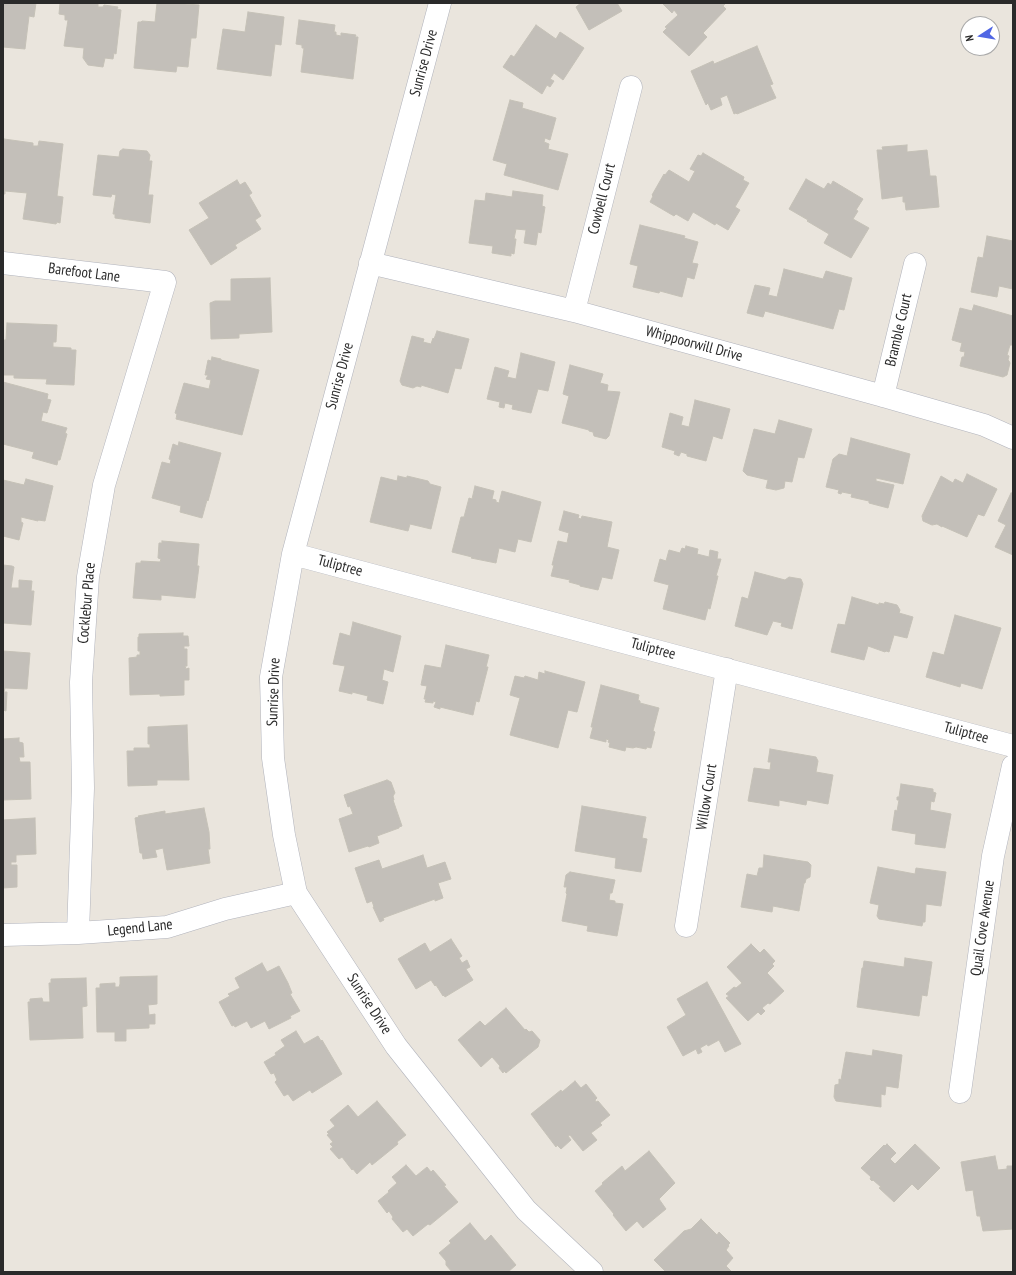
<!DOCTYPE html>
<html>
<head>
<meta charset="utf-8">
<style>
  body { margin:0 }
  #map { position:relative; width:1016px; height:1275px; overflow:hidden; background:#eae5dd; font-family:"PT Sans Narrow",sans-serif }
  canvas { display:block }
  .frame { position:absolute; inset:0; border:4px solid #2a2a2a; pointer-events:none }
  .north { position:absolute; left:960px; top:16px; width:40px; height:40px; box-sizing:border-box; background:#fff; border:1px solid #aaa; border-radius:50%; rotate:258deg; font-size:11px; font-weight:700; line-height:16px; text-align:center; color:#2a2a2a }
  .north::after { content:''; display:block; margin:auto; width:14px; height:18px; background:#5066e4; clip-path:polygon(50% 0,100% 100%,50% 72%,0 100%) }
</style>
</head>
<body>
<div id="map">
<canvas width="1016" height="1275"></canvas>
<div class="frame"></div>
<div class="north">N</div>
</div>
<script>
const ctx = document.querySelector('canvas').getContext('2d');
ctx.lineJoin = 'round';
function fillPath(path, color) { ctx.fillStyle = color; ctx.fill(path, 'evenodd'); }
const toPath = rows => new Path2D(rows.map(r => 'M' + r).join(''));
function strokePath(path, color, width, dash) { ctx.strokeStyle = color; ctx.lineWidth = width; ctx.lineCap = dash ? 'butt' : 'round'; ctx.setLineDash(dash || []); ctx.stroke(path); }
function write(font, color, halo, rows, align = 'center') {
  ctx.font = font + ' "PT Sans Narrow",sans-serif'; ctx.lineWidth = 4; ctx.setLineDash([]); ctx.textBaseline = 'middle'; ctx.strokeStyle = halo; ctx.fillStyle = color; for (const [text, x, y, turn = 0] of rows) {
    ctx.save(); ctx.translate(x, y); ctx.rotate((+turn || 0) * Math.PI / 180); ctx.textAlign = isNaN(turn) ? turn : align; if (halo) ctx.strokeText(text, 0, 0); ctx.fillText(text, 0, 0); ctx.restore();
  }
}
const building = toPath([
  [3,3,36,3,34,17,29,16,25,49,3,47,3,3],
  [60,3,98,3,98,7,103,7,104,5,118,7,117,9,121,10,116,54,114,53,113,59,105,58,103,67,88,65,83,58,84,48,64,46,68,20,65,20,65,15,59,14,60,3],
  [157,3,172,3,199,5,196,38,191,38,188,67,177,66,176,72,134,68,138,22,141,22,142,21,155,22,157,3],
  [581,3,617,3,622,11,589,30,576,7,581,3],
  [662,3,726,3,723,6,726,9,703,33,707,37,689,56,663,32,667,28,665,27,678,15,674,10,672,13,662,3],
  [248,12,284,17,281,45,275,44,271,76,217,69,223,29,245,32,248,12],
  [299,20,335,25,334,32,336,32,336,35,341,36,341,33,356,35,355,37,358,37,353,79,301,72,304,48,302,48,302,45,296,44,299,20],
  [536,25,556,39,560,32,584,48,563,80,554,73,550,79,554,81,550,87,547,85,542,94,503,67,511,55,514,57,536,25],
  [757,46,773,84,770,85,776,98,737,114,736,113,734,114,727,95,720,98,722,105,711,110,708,103,706,105,691,71,713,61,714,64,757,46],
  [510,100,523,103,522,108,556,118,550,140,545,138,544,142,549,144,548,149,568,154,558,190,504,175,507,164,493,160,510,100],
  [4,139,33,143,33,146,38,146,39,141,63,144,57,196,63,197,60,223,57,222,56,224,23,219,27,193,5,191,5,194,3,194,3,151,4,139],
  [907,145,907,152,927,150,930,176,936,176,939,207,906,210,905,202,903,202,903,196,882,199,877,150,883,150,882,147,907,145],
  [123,149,147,151,150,155,149,161,152,161,148,195,153,195,150,223,115,218,115,214,113,214,116,195,112,194,111,197,93,195,98,155,119,157,120,151,123,149],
  [703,153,744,177,743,180,749,183,735,207,740,210,728,230,716,223,715,225,693,212,688,221,676,214,674,216,650,202,653,196,652,195,664,174,665,175,669,170,689,182,695,171,690,169,698,155,701,156,703,153],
  [806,179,824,189,828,183,831,185,833,181,863,199,856,210,858,211,853,219,869,228,851,258,824,243,829,234,807,221,808,220,789,209,806,179],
  [237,180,240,185,245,182,252,193,249,195,261,216,255,220,261,229,235,245,237,248,211,265,189,230,209,218,199,203,237,180],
  [513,191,543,195,542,206,545,207,541,233,538,232,536,245,524,243,526,230,516,229,514,239,516,239,514,254,511,253,511,256,492,253,493,246,469,243,475,200,485,201,486,193,512,197,513,191],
  [640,225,685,236,684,238,698,242,692,263,698,264,694,279,687,277,682,297,660,291,659,293,633,287,638,266,630,264,640,225],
  [987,236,1013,241,1013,289,999,286,997,297,971,292,978,257,983,258,987,236],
  [784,269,823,279,826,271,852,278,844,310,839,309,833,329,765,311,763,317,747,313,755,285,770,288,768,295,777,297,784,269],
  [270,278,272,332,239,334,239,338,211,339,210,303,215,301,231,301,231,279,270,278],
  [974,305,1013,316,1013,345,1010,345,1007,355,1009,356,1008,360,1009,361,1010,363,1007,375,1003,377,960,366,962,357,964,357,965,352,960,351,962,343,952,340,960,308,972,311,974,305],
  [7,323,57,325,56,342,53,342,53,347,71,348,71,350,76,350,74,385,46,384,47,379,14,378,14,375,3,375,3,340,6,340,7,323],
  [437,331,469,339,461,369,455,368,448,393,421,385,421,387,417,386,413,388,402,385,400,381,412,336,424,339,423,342,431,344,433,338,434,339,437,331],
  [521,353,555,362,548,391,538,389,531,413,512,409,513,405,505,403,504,408,499,407,500,402,487,399,495,367,509,371,507,377,516,379,521,353],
  [212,357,221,359,221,360,259,370,242,435,176,419,177,414,175,413,184,383,209,389,211,380,206,379,208,375,205,375,208,360,211,361,212,357],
  [570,365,603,374,600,383,608,385,607,391,620,392,609,436,606,439,594,436,593,432,589,431,589,430,562,423,569,396,563,394,570,365],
  [3,382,48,394,47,399,51,400,47,413,43,412,41,421,67,428,65,433,67,434,60,460,58,460,57,465,32,458,34,452,3,444,3,382],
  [695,400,730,409,722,439,713,436,706,461,687,456,687,454,681,452,679,456,674,454,675,451,662,447,670,413,683,417,681,425,689,427,695,400],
  [779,420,812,429,804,458,798,457,792,482,785,481,784,488,776,490,766,488,768,480,747,475,743,471,754,429,775,434,779,420],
  [851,438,910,454,903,484,876,478,876,481,894,485,888,508,869,503,869,501,851,497,852,494,842,492,841,494,838,493,839,490,826,487,833,459,839,454,847,456,851,438],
  [179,442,221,453,208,501,207,500,202,518,180,512,181,506,152,498,162,462,170,464,171,460,169,459,173,444,178,446,179,442],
  [967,474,997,489,984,516,978,514,967,537,942,526,942,527,937,524,932,525,923,521,922,516,941,476,953,483,955,479,963,483,967,474],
  [398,476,407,478,407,476,428,481,430,484,441,487,431,529,410,524,408,531,370,522,381,477,397,481,398,476],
  [26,479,53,486,45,521,38,520,38,521,21,517,21,522,23,523,19,540,3,536,3,480,24,485,26,479],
  [475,486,494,491,492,499,496,500,496,502,499,503,502,491,541,502,531,542,518,539,515,552,499,548,496,563,471,558,472,557,452,552,461,517,464,517,469,498,472,499,475,486],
  [1011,493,1013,493,1013,555,995,547,1006,525,998,521,1011,493],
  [564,511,579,515,578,518,581,519,582,516,612,522,607,547,619,550,612,579,602,577,598,590,580,586,580,585,569,582,570,580,551,576,554,565,552,565,558,541,567,543,569,533,559,530,564,511],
  [162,541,199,544,197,566,199,566,195,598,161,595,161,600,133,598,136,563,141,563,141,561,160,562,161,559,158,558,159,543,162,543,162,541],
  [686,546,698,549,697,554,709,557,710,550,718,552,717,559,721,559,716,576,718,576,710,609,708,608,705,620,663,609,669,585,654,581,660,559,666,561,669,550,680,553,682,548,685,549,686,546],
  [3,565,12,566,14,567,11,588,19,588,19,580,32,581,31,591,34,591,31,625,3,623,3,565],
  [755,572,785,580,789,577,801,579,803,584,792,629,781,626,782,623,773,621,767,635,735,626,742,597,748,599,755,572],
  [852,597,879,605,879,603,884,604,885,602,897,605,900,610,899,613,913,617,907,638,894,635,889,652,886,651,885,652,868,646,864,660,831,652,838,624,845,625,852,597],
  [955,615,1001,628,982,689,961,683,960,687,926,677,933,652,944,655,955,615],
  [353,622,401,636,393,672,384,669,382,680,388,682,383,704,367,700,368,696,352,692,352,694,339,691,345,666,333,664,340,633,350,636,353,622],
  [183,633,183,636,188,636,189,646,184,646,184,649,187,649,187,666,185,666,186,669,189,668,189,680,184,680,184,695,160,696,160,694,130,695,129,658,137,657,137,655,140,655,140,651,138,651,138,637,139,637,139,634,183,633],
  [446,645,489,655,486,667,488,667,479,702,476,701,473,715,440,707,440,709,434,707,436,702,433,701,433,703,425,702,426,699,424,699,427,686,421,685,425,665,441,668,446,645],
  [3,651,30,653,27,689,5,688,4,692,7,692,6,711,3,710,3,651],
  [545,671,585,682,577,712,568,710,558,748,510,735,520,698,510,695,515,676,524,678,525,676,538,680,539,672,545,674,545,671],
  [601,685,639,695,638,700,640,701,640,703,659,708,653,731,655,732,651,748,647,747,646,749,636,747,633,748,626,747,625,751,609,747,610,743,608,742,609,740,606,739,606,742,590,738,593,727,591,727,601,685],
  [187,725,189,780,157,780,157,785,128,786,127,751,134,751,134,748,150,748,150,744,148,744,148,727,187,725],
  [19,738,19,742,23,743,24,757,19,757,20,762,30,762,31,799,3,800,3,739,19,738],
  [770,749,816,757,818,761,816,772,833,775,828,804,807,800,806,805,779,800,779,806,748,801,754,768,770,770,771,762,768,762,770,749],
  [387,780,391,782,395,793,393,796,394,800,393,800,402,826,399,827,399,828,377,836,379,843,369,847,368,846,349,852,339,819,353,814,350,806,348,807,344,795,387,780],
  [901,784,933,789,933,792,936,793,934,802,931,801,930,810,951,814,945,848,915,844,916,834,892,830,895,810,897,811,899,800,897,800,897,797,899,797,901,784],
  [582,806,646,817,642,838,647,839,641,872,615,868,616,858,575,851,582,806],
  [204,808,209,832,210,849,208,849,210,863,167,870,163,848,155,850,157,857,143,859,142,853,140,853,135,818,139,817,138,816,165,811,165,814,204,808],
  [35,818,36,854,16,855,16,862,11,862,11,865,17,865,17,887,3,888,3,820,35,818],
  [423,855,427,868,445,862,451,879,438,883,443,898,435,901,435,899,383,918,384,920,380,922,373,907,374,907,372,901,367,903,355,868,379,860,382,869,423,855],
  [764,855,808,862,811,865,810,877,806,879,805,883,804,883,799,911,773,906,772,912,741,907,747,874,757,876,759,868,763,868,764,855],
  [878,867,915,874,916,868,946,872,941,906,926,904,925,922,923,922,922,926,879,919,877,916,879,905,870,903,878,867],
  [570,872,615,880,612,893,610,893,609,900,615,901,615,903,623,904,617,936,587,931,588,926,562,921,567,894,566,893,567,887,564,887,566,875,570,872],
  [451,939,462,956,459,958,462,963,467,960,470,967,466,969,473,980,445,997,444,995,443,996,436,985,435,986,431,980,416,989,398,959,425,943,430,952,451,939],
  [751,944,760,953,764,949,775,961,772,964,774,966,767,973,784,991,770,1004,768,1003,762,1008,765,1011,761,1015,758,1012,748,1021,726,998,729,996,726,994,734,987,736,988,742,983,727,967,751,944],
  [905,958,932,962,927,996,922,995,919,1016,857,1007,862,968,863,968,864,961,904,967,905,958],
  [262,963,267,972,279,966,288,983,292,993,290,994,300,1011,290,1016,291,1018,269,1029,265,1021,251,1028,247,1021,235,1027,234,1025,232,1026,219,1002,230,996,228,994,240,988,235,978,262,963],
  [157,976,157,1004,148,1005,149,1015,155,1014,155,1024,149,1024,149,1028,126,1029,126,1041,115,1041,115,1032,97,1032,96,988,100,988,100,984,115,983,115,987,119,987,120,984,120,977,157,976],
  [86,978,87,1006,82,1007,83,1038,30,1040,28,1002,30,1002,30,999,42,998,43,1002,50,1002,49,983,51,983,51,979,86,978],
  [707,982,741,1044,725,1052,719,1040,708,1046,707,1044,700,1048,702,1052,698,1054,696,1049,683,1056,667,1027,686,1015,677,999,707,982],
  [506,1008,525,1030,526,1029,529,1032,532,1031,540,1040,538,1047,506,1073,504,1071,503,1073,499,1068,500,1066,492,1057,481,1067,458,1040,480,1021,485,1026,506,1008],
  [296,1031,304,1044,318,1036,321,1041,322,1040,342,1074,312,1093,310,1090,293,1101,288,1094,284,1096,275,1082,277,1080,274,1073,271,1074,264,1062,276,1055,275,1053,285,1046,281,1040,296,1031],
  [873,1050,902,1055,898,1088,886,1086,885,1095,881,1094,881,1107,836,1101,834,1097,835,1085,839,1084,839,1079,841,1080,846,1052,872,1056,873,1050],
  [575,1081,581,1088,586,1084,597,1098,595,1100,596,1102,598,1101,610,1115,600,1123,602,1125,591,1133,597,1140,583,1151,570,1135,568,1136,571,1140,561,1149,557,1145,556,1147,531,1114,561,1090,562,1092,575,1081],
  [377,1101,406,1135,397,1142,398,1144,372,1165,370,1162,357,1174,353,1169,352,1170,342,1157,339,1159,330,1149,333,1147,330,1144,333,1142,327,1135,329,1134,327,1132,335,1126,330,1120,348,1105,358,1117,377,1101],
  [887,1144,896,1153,890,1159,895,1164,915,1144,940,1168,918,1190,912,1184,894,1202,879,1188,881,1187,873,1180,872,1181,870,1179,871,1177,861,1168,884,1145,885,1146,887,1144],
  [649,1151,675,1183,659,1199,666,1209,643,1228,637,1221,626,1231,613,1215,614,1214,595,1191,603,1184,602,1183,622,1166,625,1171,649,1151],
  [995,1156,998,1170,1007,1169,1007,1166,1013,1166,1013,1229,983,1231,980,1216,977,1216,973,1190,966,1191,961,1162,995,1156],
  [406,1165,416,1176,427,1167,431,1172,433,1170,446,1185,444,1186,458,1202,430,1225,428,1224,413,1236,407,1229,403,1232,392,1219,393,1217,389,1211,387,1213,378,1201,389,1192,388,1191,397,1183,392,1177,406,1165],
  [701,1219,717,1235,719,1232,730,1243,728,1245,729,1246,726,1250,733,1258,726,1266,731,1271,666,1272,654,1260,684,1231,691,1229,701,1219],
  [470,1223,485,1241,491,1235,516,1265,508,1272,452,1272,446,1265,446,1261,439,1253,451,1243,449,1241,470,1223]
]);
const minor = toPath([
  [440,3,293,554,271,677,273,758,284,835,296,893,396,1046,526,1210,592,1272],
  [3,263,165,282,104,485,88,577,81,682,83,788,78,933],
  [370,263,574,311,883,396,984,425,1013,438],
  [574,311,631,87],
  [883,396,915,264],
  [293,554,1013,746],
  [686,926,727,669],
  [3,935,78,933,167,927,225,909,296,893],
  [960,1092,993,856,1013,766]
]);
const streetNames = [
  ["Sunrise Drive",424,63,-75],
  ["Cowbell Court",602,199,-76],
  ["Barefoot Lane",84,273,7],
  ["Bramble Court",899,330,-77],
  ["Whippoorwill Drive",694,344,15],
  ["Sunrise Drive",340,376,-75],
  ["Tuliptree",340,566,15],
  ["Cocklebur Place",87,603,-85],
  ["Tuliptree",653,649,15],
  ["Sunrise Drive",274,692,-88],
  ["Tuliptree",966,733,15],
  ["Willow Court",707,797,-81],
  ["Legend Lane",140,928,-6],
  ["Quail Cove Avenue",983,928,-82],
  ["Sunrise Drive",369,1004,57]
];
fillPath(building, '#c3bfb9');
strokePath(building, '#c5c1b7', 1);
strokePath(minor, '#b1b3bc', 23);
strokePath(minor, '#fff', 22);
write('15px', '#2a2a2a', '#fff', streetNames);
</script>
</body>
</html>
